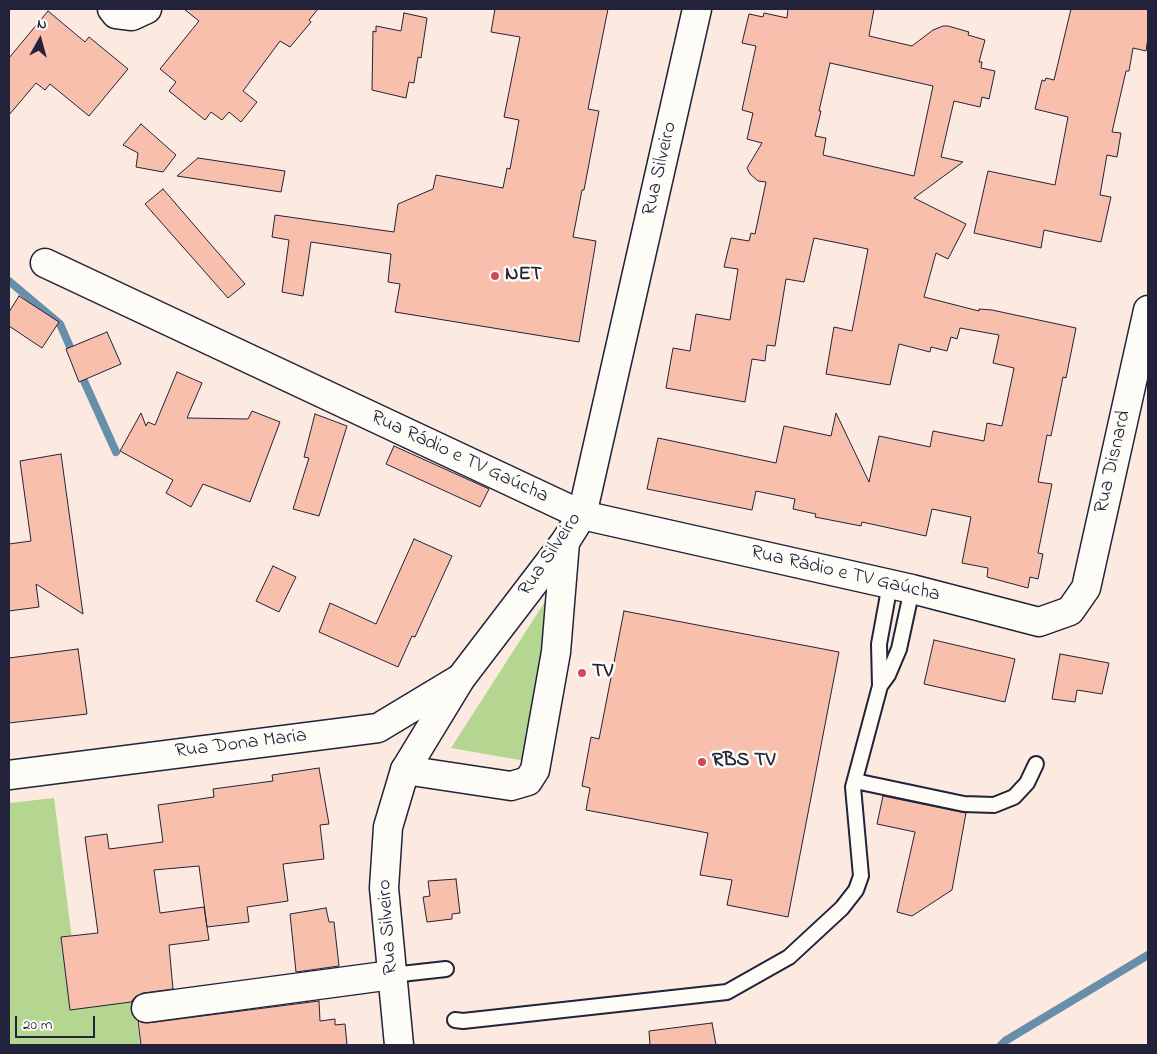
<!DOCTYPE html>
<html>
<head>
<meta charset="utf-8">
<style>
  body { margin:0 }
  #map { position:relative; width:1157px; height:1054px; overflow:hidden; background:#fceae0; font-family:"Indie Flower",sans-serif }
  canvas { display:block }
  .frame { position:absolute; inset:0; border:10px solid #22223b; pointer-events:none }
  .north { position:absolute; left:15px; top:15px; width:50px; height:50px; -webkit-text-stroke:4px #fdfcf7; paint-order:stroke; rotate:7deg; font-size:14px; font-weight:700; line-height:20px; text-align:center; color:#22223b }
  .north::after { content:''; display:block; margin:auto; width:18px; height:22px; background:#22223b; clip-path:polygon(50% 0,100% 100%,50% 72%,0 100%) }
  .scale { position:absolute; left:15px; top:1016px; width:80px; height:22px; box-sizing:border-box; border:2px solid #22223b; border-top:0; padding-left:6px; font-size:15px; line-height:18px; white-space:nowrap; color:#22223b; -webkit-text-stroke:4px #fdfcf7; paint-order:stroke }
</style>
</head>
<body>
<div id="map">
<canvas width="1157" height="1054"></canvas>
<div class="frame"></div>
<div class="north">N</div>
<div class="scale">20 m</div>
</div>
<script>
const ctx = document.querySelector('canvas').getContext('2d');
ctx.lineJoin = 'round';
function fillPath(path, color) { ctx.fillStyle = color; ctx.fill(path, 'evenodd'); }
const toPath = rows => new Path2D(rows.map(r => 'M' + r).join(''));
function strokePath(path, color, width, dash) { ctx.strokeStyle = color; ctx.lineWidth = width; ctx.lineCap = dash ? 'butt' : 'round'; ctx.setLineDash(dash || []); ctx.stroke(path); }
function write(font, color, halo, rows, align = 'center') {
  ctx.font = font + ' "Indie Flower",sans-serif'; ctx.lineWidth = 5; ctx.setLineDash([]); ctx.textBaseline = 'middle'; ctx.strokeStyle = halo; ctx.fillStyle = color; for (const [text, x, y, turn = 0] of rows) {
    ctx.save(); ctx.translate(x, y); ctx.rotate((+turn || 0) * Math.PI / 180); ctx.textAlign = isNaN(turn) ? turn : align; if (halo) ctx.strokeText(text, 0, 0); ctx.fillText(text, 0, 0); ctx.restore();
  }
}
const green = toPath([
  [555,586,531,762,451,748],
  [54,798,77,979,131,972,140,1045,9,1045,9,803]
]);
const stream = toPath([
  [9,281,60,324,74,356],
  [80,372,116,452],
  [1001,1045,1005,1041,1148,955]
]);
const building = toPath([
  [184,9,318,9,309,20,311,22,290,47,280,41,243,91,257,102,241,122,229,112,222,120,211,112,205,120,169,91,176,82,160,69,199,21,184,9],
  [495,9,608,9,588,109,599,111,584,190,582,190,573,237,596,241,579,342,395,312,400,284,388,282,391,254,311,242,303,296,282,292,289,240,272,237,275,215,394,232,398,204,433,189,436,175,503,188,507,168,510,169,519,120,504,117,520,37,491,32,495,9],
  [788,9,874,9,869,36,912,46,933,30,943,26,948,26,969,32,968,35,985,40,979,62,982,62,981,68,995,71,989,99,982,97,980,107,954,101,941,157,963,162,914,198,966,224,948,259,936,253,924,297,979,311,979,309,992,310,1076,328,1066,378,1063,377,1051,436,1047,435,1038,482,1052,484,1038,553,1043,554,1038,579,1030,577,1028,588,987,577,988,568,962,563,971,517,932,509,926,536,862,522,861,526,815,517,816,514,793,509,795,499,756,491,752,510,647,489,658,438,776,463,784,426,831,436,836,413,869,482,879,436,930,447,933,431,984,441,987,423,1002,426,1014,368,993,363,999,335,960,328,957,339,951,337,947,351,931,347,930,352,899,344,890,385,826,374,834,327,852,331,868,249,814,238,804,282,786,279,775,346,767,345,765,361,752,359,745,402,666,388,673,348,690,351,696,314,730,320,738,269,724,267,731,238,749,241,751,233,755,234,766,182,758,181,750,174,747,168,762,143,747,139,753,113,742,110,756,46,742,43,749,14,763,17,764,13,787,18,788,9],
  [830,63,933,86,914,176,823,155,826,138,815,136,821,111,819,111,830,63],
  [1071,9,1148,9,1148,38,1146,51,1133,48,1129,71,1126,71,1112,132,1121,133,1117,157,1107,155,1100,195,1111,197,1101,242,1044,230,1041,248,974,233,988,171,1055,185,1068,117,1035,109,1042,80,1045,81,1046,78,1054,80,1071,9],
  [48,11,85,42,89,37,128,69,89,116,50,84,45,90,36,83,9,115,9,58,48,11],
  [404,13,427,18,421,58,418,57,414,83,409,82,406,98,372,90,373,31,376,32,376,26,401,31,404,13],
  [141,124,176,155,163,172,136,167,138,153,123,145,141,124],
  [198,158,285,171,281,192,177,176,198,158],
  [163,189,245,284,228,298,145,204,163,189],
  [19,296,59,322,42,348,9,326,9,312,19,296],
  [107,332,121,364,79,382,66,349,107,332],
  [177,372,202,383,187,418,248,419,252,411,280,422,250,502,203,484,191,507,166,493,173,480,120,451,141,413,146,426,148,422,155,425,177,372],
  [315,414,347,426,319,516,293,509,309,458,304,457,315,414],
  [394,446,489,489,480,507,386,464,394,446],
  [61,454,83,614,36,584,39,607,9,611,9,544,31,541,20,461,61,454],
  [414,539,452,556,415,637,412,636,398,667,319,632,330,603,376,624,414,539],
  [273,566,296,577,279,612,256,601,273,566],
  [624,611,839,652,788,917,727,905,732,880,700,875,708,833,586,810,590,788,582,786,591,737,599,739,624,611],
  [934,640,1015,659,1005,702,924,684,934,640],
  [78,649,87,714,9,723,9,658,78,649],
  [1060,654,1109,663,1102,694,1077,690,1075,702,1052,699,1060,654],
  [319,768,329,824,320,825,324,859,283,864,288,901,247,907,249,922,207,927,199,866,154,870,160,913,204,907,209,940,169,945,173,989,143,993,136,996,131,1002,70,1010,61,937,98,933,85,837,107,834,109,849,163,842,158,805,214,797,213,789,273,781,272,775,319,768],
  [883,796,966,813,952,890,912,916,897,912,915,832,877,824,883,796],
  [456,879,460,913,452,914,452,919,427,922,423,897,430,896,428,881,456,879],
  [326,908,329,922,334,922,339,966,296,972,290,914,326,908],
  [319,1001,320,1021,335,1019,335,1025,345,1024,347,1045,141,1045,138,1021,148,1023,319,1001],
  [712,1023,716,1045,650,1045,649,1031,712,1023]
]);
const service = toPath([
  [880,686,888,675,899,649,912,589],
  [855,781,964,804,994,805,1014,797,1027,783,1036,764],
  [392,975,446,969],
  [455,1020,463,1021,727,992,789,957,842,908,856,890,861,876,853,787,880,686,879,644,890,584]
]);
const minor = toPath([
  [112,9,116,14,132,16,147,9],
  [45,263,582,515,912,589,1039,622,1070,611,1086,588,1148,310],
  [405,770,511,786,528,781,535,770,556,652,565,542],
  [9,775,378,728,461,678],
  [146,1008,392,975]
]);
const tertiary = toPath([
  [399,1045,384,888,388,827,405,770,461,678,565,542,582,515,697,9]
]);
const markers = [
  [495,276,5,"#d1495b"],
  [582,673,5,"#d1495b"],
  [702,762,5,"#d1495b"]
];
const streetNames = [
  ["Rua Silveiro",661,169,-77],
  ["Rua Rádio e TV Gaúcha",459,458,25],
  ["Rua Disnard",1114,462,-77],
  ["Rua Silveiro",551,555,-56],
  ["Rua Rádio e TV Gaúcha",845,575,13],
  ["Rua Dona Maria",241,745,-7],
  ["Rua Silveiro",389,927,-94]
];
const poiNames = [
  ["NET",505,276],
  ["TV",592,673],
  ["RBS TV",712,762]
];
fillPath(green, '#b5d690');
strokePath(stream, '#678fac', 8);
fillPath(building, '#f8c0ac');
strokePath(building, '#22223b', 1);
strokePath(service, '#22223b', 18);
strokePath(minor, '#22223b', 31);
strokePath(tertiary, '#22223b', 31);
strokePath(service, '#fdfcf7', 14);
strokePath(minor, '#fdfcf7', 28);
strokePath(tertiary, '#fdfcf7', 28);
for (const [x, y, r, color] of markers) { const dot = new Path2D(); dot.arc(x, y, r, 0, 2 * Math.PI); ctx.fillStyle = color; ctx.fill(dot); strokePath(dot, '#fdfcf7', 2); }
write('20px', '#22223b', '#fdfcf7', streetNames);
write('bold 20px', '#22223b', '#fdfcf7', poiNames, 'left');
</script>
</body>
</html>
